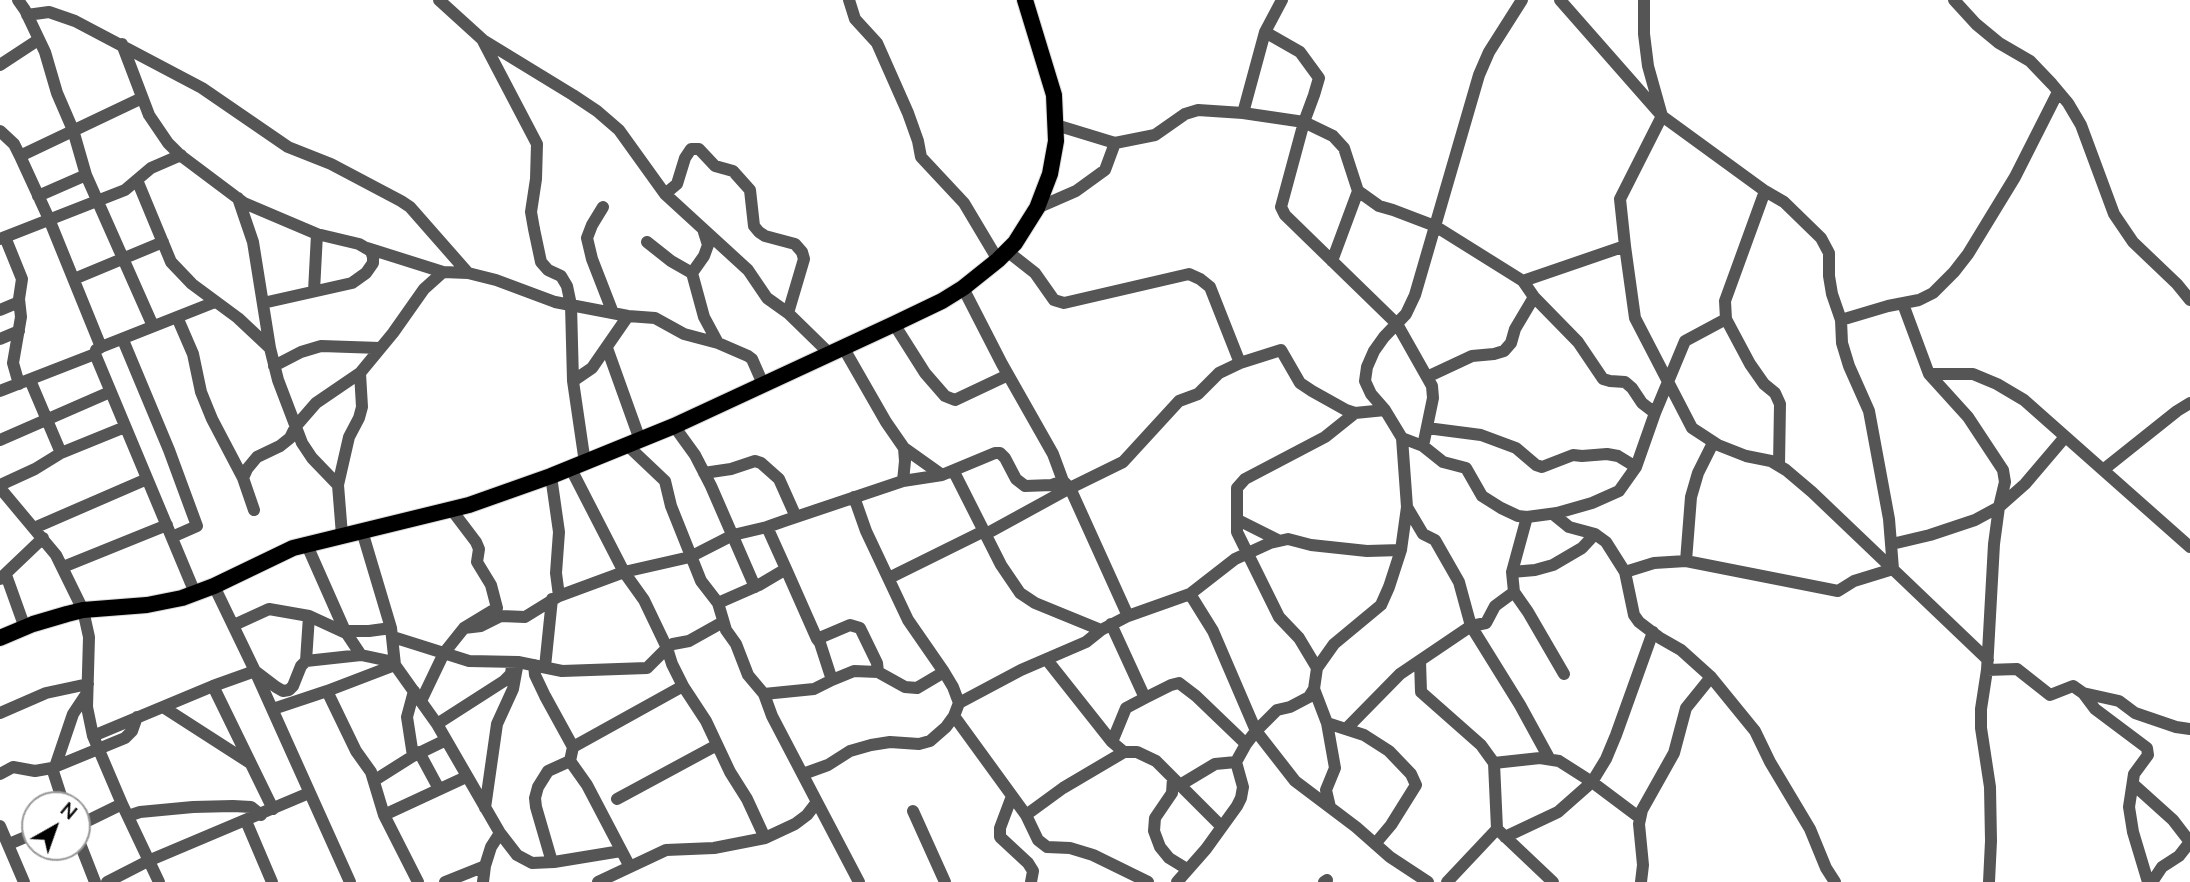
<!DOCTYPE html>
<html>
<head>
<meta charset="utf-8">
<style>
  body { margin:0 }
  #map { position:relative; width:2190px; height:882px; overflow:hidden; background:#fff; font-family:"Nunito Sans",sans-serif }
  canvas { display:block }
  .north { position:absolute; left:21px; top:791px; width:70px; height:70px; box-sizing:border-box; background:#fff; border:2px solid #999; border-radius:50%; rotate:40deg; font-size:19px; font-weight:700; line-height:28px; text-align:center; color:#000 }
  .north::after { content:''; display:block; margin:auto; width:24px; height:32px; background:#000; clip-path:polygon(50% 0,100% 100%,50% 72%,0 100%) }
</style>
</head>
<body>
<div id="map">
<canvas width="2190" height="882"></canvas>
<div class="north">N</div>
</div>
<script>
const ctx = document.querySelector('canvas').getContext('2d');
ctx.lineJoin = 'round';
const toPath = rows => new Path2D(rows.map(r => 'M' + r).join(''));
function strokePath(path, color, width, dash) { ctx.strokeStyle = color; ctx.lineWidth = width; ctx.lineCap = dash ? 'butt' : 'round'; ctx.setLineDash(dash || []); ctx.stroke(path); }
const minor = toPath([
  [18,0,25,10,45,52,57,93,73,130,86,175,153,326],
  [439,0,483,40,573,95,597,111,619,130,665,194,748,270,767,298,788,313,829,353],
  [849,0,855,19,877,43,908,113,918,141,921,157,964,203,998,260],
  [1560,0,1662,116,1765,191,1784,202,1821,238,1829,253,1829,276,1832,294,1841,320,1842,343,1849,366,1869,411,1889,519,1893,569,1854,581,1838,591,1686,561,1654,563,1625,572],
  [1954,0,1976,24,1999,43,2030,61,2052,84,2068,103,2081,125,2114,214,2133,242,2177,284,2190,300],
  [27,15,49,12,75,21,202,88,288,147,331,164,401,201,410,207,468,273],
  [1265,32,1300,52,1319,78,1314,95,1304,122,1333,136,1344,148,1358,191,1379,206,1393,210,1435,226,1523,281,1534,297,1578,342,1603,379,1610,381,1625,382,1632,388,1642,403,1655,413],
  [483,41,537,144,536,179,531,212,534,229,541,262,548,270,561,276,567,286,571,305,573,381,585,463],
  [122,44,149,115,168,143,180,155,244,203,317,234,359,244,371,251,373,257,373,263,366,273,352,283,263,303],
  [0,65,38,40],
  [1243,113,1304,122,1281,207,1285,215,1397,324,1432,386,1433,398,1423,446],
  [1056,125,1115,143],
  [0,131,14,144,20,156,49,219,101,347],
  [20,156,142,98],
  [137,180,171,262,192,284,238,318,270,348,278,380,302,443,312,458,338,485,342,535],
  [665,194,677,184,685,158,691,149,699,149,715,166,733,171,750,190,754,226,759,232,765,236,795,244,802,252,804,259,788,313],
  [38,196,86,175],
  [238,198,253,242,270,348],
  [603,207,592,225,587,238,592,259,613,313],
  [1037,208,1076,191,1105,170,1115,143,1155,135,1185,114,1198,110,1243,113,1265,32,1282,0],
  [703,229,708,245,704,256,692,273,704,317,718,343],
  [5,237,22,279,19,299,21,317,13,363,19,384],
  [0,239,125,190,151,168,181,155],
  [647,242,671,261,692,273],
  [1625,246,1635,318,1692,428,1718,445,1746,456,1771,461,1786,470,1812,492,1988,660],
  [367,248,443,272,468,273,496,280,555,302,628,316,655,318,684,334,718,343,748,356,752,359,763,384],
  [1007,251,1035,273,1054,300,1064,303,1189,274,1200,279,1210,287,1240,363],
  [1332,261,1358,191],
  [74,279,163,242],
  [1523,281,1625,246,1620,199,1662,116,1648,66,1644,34,1644,0],
  [963,288,1002,364,1053,454,1063,481,1070,488,1128,616],
  [314,291,317,234],
  [1903,304,1929,374,1968,417,2003,470,2005,482,1999,507,1994,544,1987,670,1981,709,1981,728,1990,787,1991,841,1989,882],
  [0,310,19,302],
  [177,317,193,354,201,392,212,419,243,478,254,510],
  [1726,319,1750,364,1764,384,1775,393,1780,404,1779,465],
  [1841,320,1888,306,1919,300,1933,293,1954,272,1968,254,2015,177,2058,92],
  [894,324,925,373,945,396,955,400,1008,375],
  [0,339,19,331],
  [123,340,169,450,197,526,172,537],
  [843,347,886,422,904,448,905,461,903,481],
  [607,348,640,440],
  [274,366,301,352,321,346,380,348],
  [1929,374,1973,374,1997,384,2024,400,2190,547],
  [1427,377,1472,356,1494,354,1504,351,1511,343,1515,329,1534,297],
  [30,380,61,453],
  [573,381,592,368,628,316],
  [0,391,95,354],
  [674,426,695,455,711,486,755,587],
  [1427,428,1481,435,1516,448,1536,465,1542,467,1573,455,1582,456,1607,454,1618,456,1636,467],
  [1402,438,1423,446,1443,462,1466,468,1482,496,1501,508,1518,516,1527,517,1557,513,1592,503,1619,491,1636,467,1655,413,1685,341,1726,319,1725,301,1765,191],
  [0,440,110,392],
  [627,445,665,481,671,506,701,581,718,603,726,630,736,644,748,675,764,694,772,716,817,802],
  [904,448,942,475],
  [571,469,624,572,690,557,733,535,767,527],
  [2103,470,2177,411,2190,403],
  [954,472,1001,565,1020,593,1035,603,1101,630],
  [704,473,731,469,755,461,761,463,779,479,796,517],
  [551,476,559,532,556,573,559,596],
  [243,478,247,469,257,457,280,446,290,438,296,426,316,403,360,373,393,333,424,289,443,272],
  [0,485,35,469,61,453,125,427],
  [338,485,349,437,359,418,362,407,360,373],
  [0,488,56,555,83,610,89,637,87,707,93,736,122,804,159,882],
  [854,497,866,531,908,620,944,672,953,687,959,703],
  [1407,507,1423,534,1435,540,1459,582,1471,626,1520,705,1549,758],
  [1553,514,1569,527,1595,534,1606,542,1625,572,1634,615,1639,622,1660,638,1681,650,1711,677,1755,731,1770,762,1810,829,1826,868,1835,882],
  [1238,520,1278,540],
  [34,528,147,479],
  [362,531,391,628,395,665,437,724,500,833,491,847,485,866,483,882],
  [986,534,1070,488,1123,462,1179,401,1198,394,1219,373,1240,363,1281,350,1300,383,1312,391,1346,410,1355,413,1385,410],
  [306,543,345,631,361,655],
  [1892,544,1930,535,1975,520,1999,507,2025,484,2065,437],
  [1686,561,1691,497,1698,473,1713,443],
  [63,567,167,525],
  [786,569,817,639,850,625,860,628,877,663,878,672],
  [1512,572,1535,570,1553,565,1582,548,1595,534],
  [6,575,25,628],
  [889,578,984,531],
  [0,579,43,538],
  [214,586,255,671,350,882],
  [1514,592,1528,612,1564,674],
  [195,593,95,354,96,350,101,347,215,302],
  [1190,594,1213,631,1256,731,1295,781,1356,827,1390,857,1428,882],
  [718,603,759,585,786,569,767,527,784,521,903,481,942,475,995,453,1000,453,1005,458,1016,479,1025,486,1052,485,1063,481],
  [1111,624,1145,698,1126,708,1112,742,1124,752,1137,752,1156,761,1222,827],
  [234,625,269,609,309,616,346,633],
  [464,628,481,626,501,616,525,617,559,596,624,572,644,600,667,648,673,644,689,641,723,622],
  [345,631,369,631,391,628],
  [393,637,469,661,518,662,562,671,647,668,667,648,672,664,683,686],
  [1047,660,1112,742],
  [306,661,309,616],
  [1420,661,1421,692,1481,745,1494,763,1497,829,1553,882],
  [534,665,535,675,545,696,573,747,570,761,587,785,630,867],
  [545,667,552,599],
  [1317,668,1299,638,1279,617,1237,532,1237,488,1245,479,1325,437,1355,413],
  [1987,670,2017,669,2050,695,2073,686,2083,693,2095,709,2147,748,2148,755,2134,774,2129,807,2133,832,2148,882],
  [832,680,854,671,878,672,905,687,917,688,944,672],
  [213,686,273,809],
  [1314,689,1327,723,1335,768,1326,790,1330,807],
  [327,691,356,751,371,772,384,815,418,882],
  [2083,693,2119,701,2135,713,2176,727,2190,729],
  [764,694,814,689,832,680,820,643,817,639],
  [1145,698,1171,685,1179,683,1196,696,1246,744],
  [421,701,444,653,464,628,497,608,491,585,477,562,479,549,476,542,451,509],
  [163,707,250,763],
  [273,709,327,691,395,665],
  [0,713,46,693,88,684],
  [954,716,1026,815,1038,840,1047,847,1070,848,1093,855,1148,882],
  [1327,723,1364,735,1389,751,1411,774,1416,785,1391,825,1375,844],
  [437,724,504,681,511,674,512,666],
  [1346,729,1400,674,1471,626,1486,623,1495,606,1514,592,1512,572,1527,517],
  [93,736,213,686,255,671,276,687,283,691,289,690,293,686,301,666,306,661,361,655,394,662],
  [573,747,683,686,706,721,730,772,747,799,765,838],
  [419,752,439,789],
  [413,756,407,717,414,691],
  [1494,763,1540,758,1559,761,1592,782,1640,818],
  [55,767,73,714,87,693],
  [52,768,64,805],
  [0,774,13,767,35,771,52,768,125,738,132,731,137,717],
  [803,774,828,765,850,751,871,745,890,742,919,744,930,741,946,727,954,716,959,703,1021,670,1086,642,1101,630,1128,616,1190,594,1235,559,1270,543,1288,539,1311,545,1367,551,1401,550],
  [1173,778,1172,793,1155,818,1154,831,1160,847,1169,858,1187,869],
  [375,780,413,756,446,740],
  [2133,784,2173,820,2190,842],
  [1180,785,1215,764,1236,762],
  [1012,796,1000,828,1000,837,1028,863,1033,871,1031,882],
  [617,799,717,745],
  [485,808,497,724,513,689,518,662],
  [913,811,945,882],
  [384,815,466,777],
  [1026,815,1063,788,1124,752],
  [128,816,140,812,193,807,233,806,251,807,261,815],
  [246,821,272,882],
  [0,826,24,882],
  [77,826,122,804],
  [500,833,517,855,532,863,554,862,621,851],
  [77,836,95,882],
  [1505,837,1558,812,1592,782,1606,759,1616,735,1653,632],
  [9,844,35,833],
  [552,862,536,807,535,798,538,787,548,771,570,761],
  [107,882,148,861,309,793],
  [445,882,485,866],
  [598,882,666,850,714,848,765,838,795,824,807,815,817,802,859,882],
  [1177,882,1206,849,1237,806,1241,798,1243,787,1236,762,1246,744,1256,731,1277,710,1290,707,1309,697,1314,689,1317,668,1334,644,1381,605,1389,587,1401,550,1407,507,1402,438,1385,410,1371,394,1365,381,1367,367,1374,351,1384,337,1406,314,1415,295,1479,75,1489,52,1522,0],
  [1324,882,1327,880],
  [1447,882,1497,829],
  [1641,882,1643,865,1639,824,1642,810,1674,753,1686,708,1711,677],
  [2152,882,2162,867,2179,856,2190,842]
]);
const major = toPath([
  [0,638,33,624,67,614,83,610,147,605,182,598,214,586,293,548,469,505,551,476,674,426,894,324,942,301,963,288,998,260,1015,243,1037,208,1050,174,1056,141,1054,95,1025,0]
]);
strokePath(major, '#dbdbdb', 18);
strokePath(minor, '#555', 12);
strokePath(major, '#000', 16);
</script>
</body>
</html>
